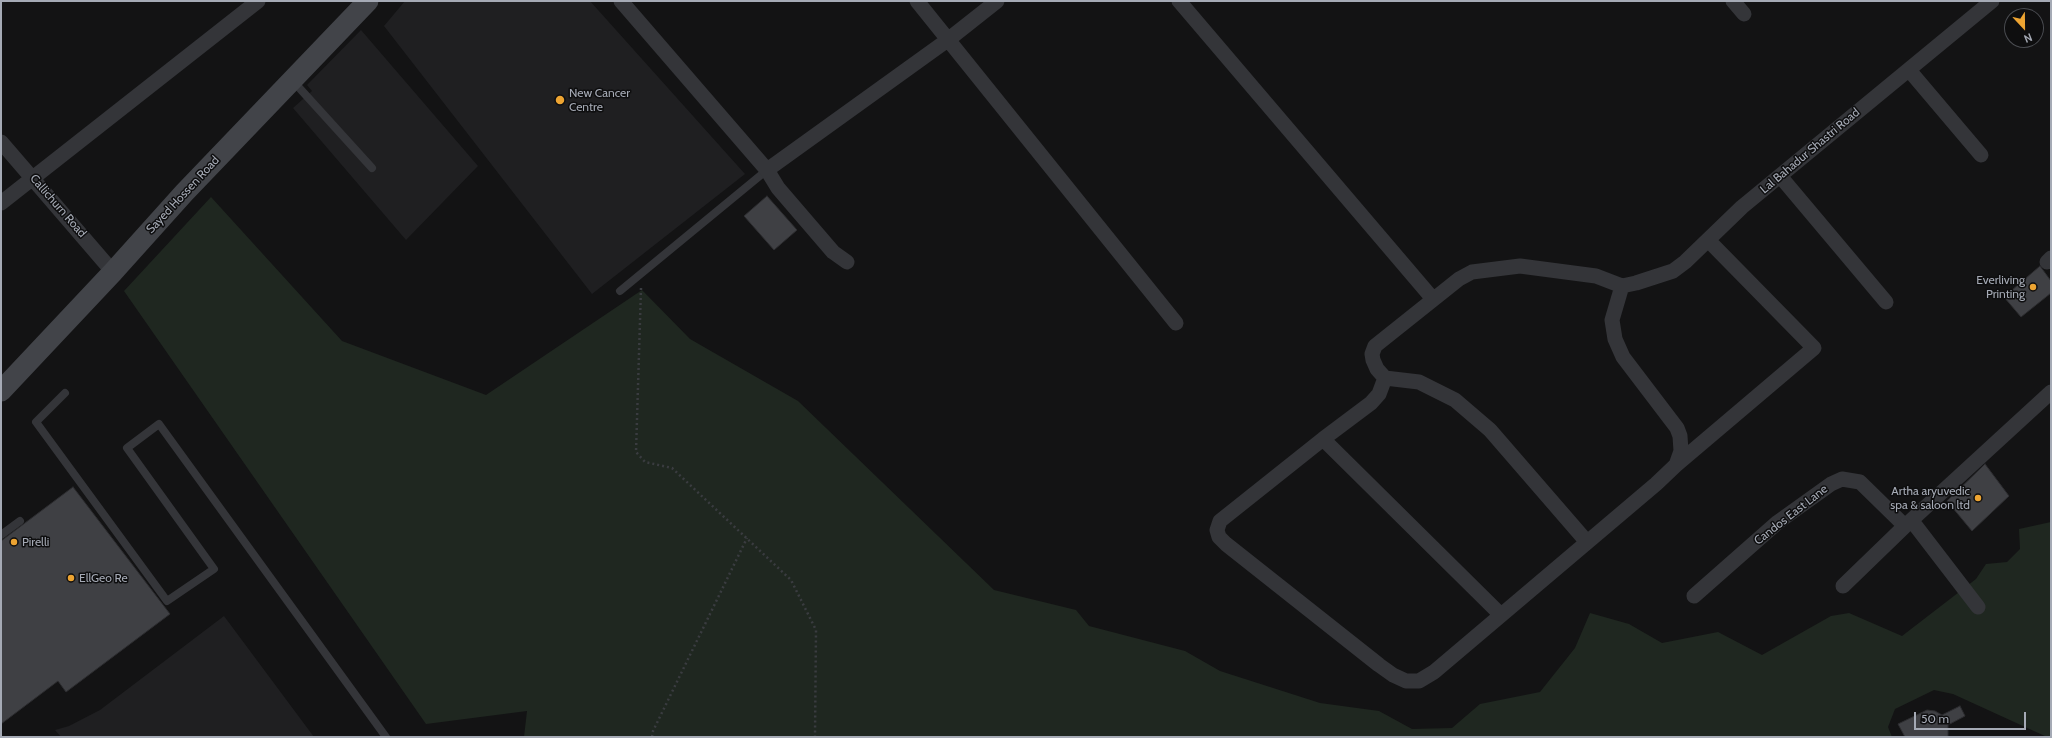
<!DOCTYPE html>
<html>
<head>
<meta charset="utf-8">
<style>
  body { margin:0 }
  #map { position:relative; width:2052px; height:738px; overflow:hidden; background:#131314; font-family:Cabin,sans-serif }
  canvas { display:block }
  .frame { position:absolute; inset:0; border:2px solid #a5aab5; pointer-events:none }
  .north { position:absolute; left:2004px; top:8px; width:40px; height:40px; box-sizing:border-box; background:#0e0e0f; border:1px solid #4a4c51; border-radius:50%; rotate:158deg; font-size:11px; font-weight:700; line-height:16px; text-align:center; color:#a5aab5 }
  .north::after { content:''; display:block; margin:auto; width:14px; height:18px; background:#eda432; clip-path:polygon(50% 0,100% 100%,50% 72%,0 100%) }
  .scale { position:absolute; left:1914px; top:712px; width:112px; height:18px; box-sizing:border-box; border:2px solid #a5aab5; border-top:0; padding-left:5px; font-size:12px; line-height:14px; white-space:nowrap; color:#a5aab5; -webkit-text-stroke:3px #0e0e0f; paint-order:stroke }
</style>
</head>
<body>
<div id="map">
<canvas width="2052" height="738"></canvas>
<div class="frame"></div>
<div class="north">N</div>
<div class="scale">50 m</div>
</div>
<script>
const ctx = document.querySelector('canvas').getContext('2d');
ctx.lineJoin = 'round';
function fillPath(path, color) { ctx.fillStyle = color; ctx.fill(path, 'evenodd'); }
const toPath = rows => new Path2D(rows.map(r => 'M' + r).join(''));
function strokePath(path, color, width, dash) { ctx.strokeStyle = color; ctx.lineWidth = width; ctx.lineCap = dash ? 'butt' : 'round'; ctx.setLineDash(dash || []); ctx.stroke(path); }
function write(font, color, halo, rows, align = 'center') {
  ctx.font = font + ' Cabin,sans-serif'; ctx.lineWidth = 3; ctx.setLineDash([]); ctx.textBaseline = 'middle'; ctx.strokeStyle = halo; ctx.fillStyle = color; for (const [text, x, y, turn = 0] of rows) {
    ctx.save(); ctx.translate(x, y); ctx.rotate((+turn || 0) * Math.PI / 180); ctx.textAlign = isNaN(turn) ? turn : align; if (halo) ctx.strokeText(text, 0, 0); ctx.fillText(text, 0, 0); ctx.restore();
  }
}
const built = toPath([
  [405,1,590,1,745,174,592,294,384,26],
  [361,30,478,166,406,240,293,108,312,91,307,85],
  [224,616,314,737,61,737,55,730,69,726,100,710]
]);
const green = toPath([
  [211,197,342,341,486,395,642,290,690,339,798,401,994,590,1076,610,1089,626,1185,651,1220,671,1320,703,1379,711,1412,729,1452,728,1480,704,1540,692,1575,648,1590,613,1629,624,1662,643,1718,632,1762,655,1831,616,1849,613,1902,636,1976,579,1986,564,2007,562,2020,549,2019,529,2051,522,2051,737,2047,737,1953,694,1934,690,1895,709,1888,727,1892,737,524,737,527,711,426,724,124,291]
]);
const building = toPath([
  [767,196,797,230,774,250,744,216,767,196],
  [2040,266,2051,281,2051,293,2021,317,2004,297,2040,266],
  [1985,464,2009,496,1972,531,1947,501,1985,464],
  [73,487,170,614,66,692,58,681,1,724,1,541,73,487],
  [1960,706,1965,716,1948,725,1948,737,1905,737,1898,724,1927,710,1935,711,1942,715,1960,706]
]);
const path = toPath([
  [641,288,636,452,645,462,672,468,791,580,816,630,815,737],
  [652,737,653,731,747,538]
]);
const service = toPath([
  [293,81,372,168],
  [620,291,767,170],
  [65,393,36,422,167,601,214,569,127,448,159,424,386,737],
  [1,535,20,521]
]);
const minor = toPath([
  [621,1,767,170,778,188,833,252,847,262],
  [917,1,1176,323],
  [1179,1,1433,299],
  [1733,1,1744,14],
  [1909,70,1981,155],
  [1,142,113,272],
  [767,170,949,39,997,1],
  [1780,176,1886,302],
  [1,203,258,1],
  [2047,262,2051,258],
  [1622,286,1636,283,1673,271,1685,262,1742,207,1992,1],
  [1385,378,1379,394,1371,403,1323,439,1220,521,1217,530,1219,537,1226,544,1379,665,1393,675,1406,681,1419,681,1434,672,1656,484,1676,465,1681,451,1680,436,1677,428,1623,357,1615,339,1612,320,1622,286],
  [1323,439,1500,614],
  [1676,465,1814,348,1708,240],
  [1912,521,1978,607],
  [1587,542,1490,430,1455,400,1419,382,1385,378,1377,369,1373,360,1372,354,1375,346,1459,279,1472,272,1520,266,1596,276,1622,286],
  [1843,586,1905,526],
  [1694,596,1778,522,1831,484,1842,479,1860,482,1905,526,2051,392]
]);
const secondary = toPath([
  [1,391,113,272,184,193,368,1]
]);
const markers = [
  [560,100,5,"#eda432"],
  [2033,287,4,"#eda432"],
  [1978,498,4,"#eda432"],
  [14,542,4,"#eda432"],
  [71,578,4,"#eda432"]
];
const poiNames = [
  ["New Cancer",569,93],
  ["Centre",569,107],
  ["Everliving",2025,280,"right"],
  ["Printing",2025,294,"right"],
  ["Artha aryuvedic",1970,491,"right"],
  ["spa & saloon ltd",1970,505,"right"],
  ["Pirelli",22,542],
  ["EllGeo Re",79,578]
];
const streetNames = [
  ["Lal Bahadur Shastri Road",1810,151,-40],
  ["Sayed Hossen Road",183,195,-47],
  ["Callichurn Road",58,206,49],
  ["Candos East Lane",1791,515,-38]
];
fillPath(built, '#1f1f21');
fillPath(green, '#1f2720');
fillPath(building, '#3f4044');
strokePath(building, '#2d2d30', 1);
strokePath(path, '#3a3c40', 2.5, [2, 3]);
strokePath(service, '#343539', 8);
strokePath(minor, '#343539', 15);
strokePath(secondary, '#424449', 21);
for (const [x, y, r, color] of markers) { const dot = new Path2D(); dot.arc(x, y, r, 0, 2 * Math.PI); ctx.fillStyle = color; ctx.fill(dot); strokePath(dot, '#0e0e0f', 1.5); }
write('12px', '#a5aab5', '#0e0e0f', poiNames, 'left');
write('12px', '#a5aab5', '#0e0e0f', streetNames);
</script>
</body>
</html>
